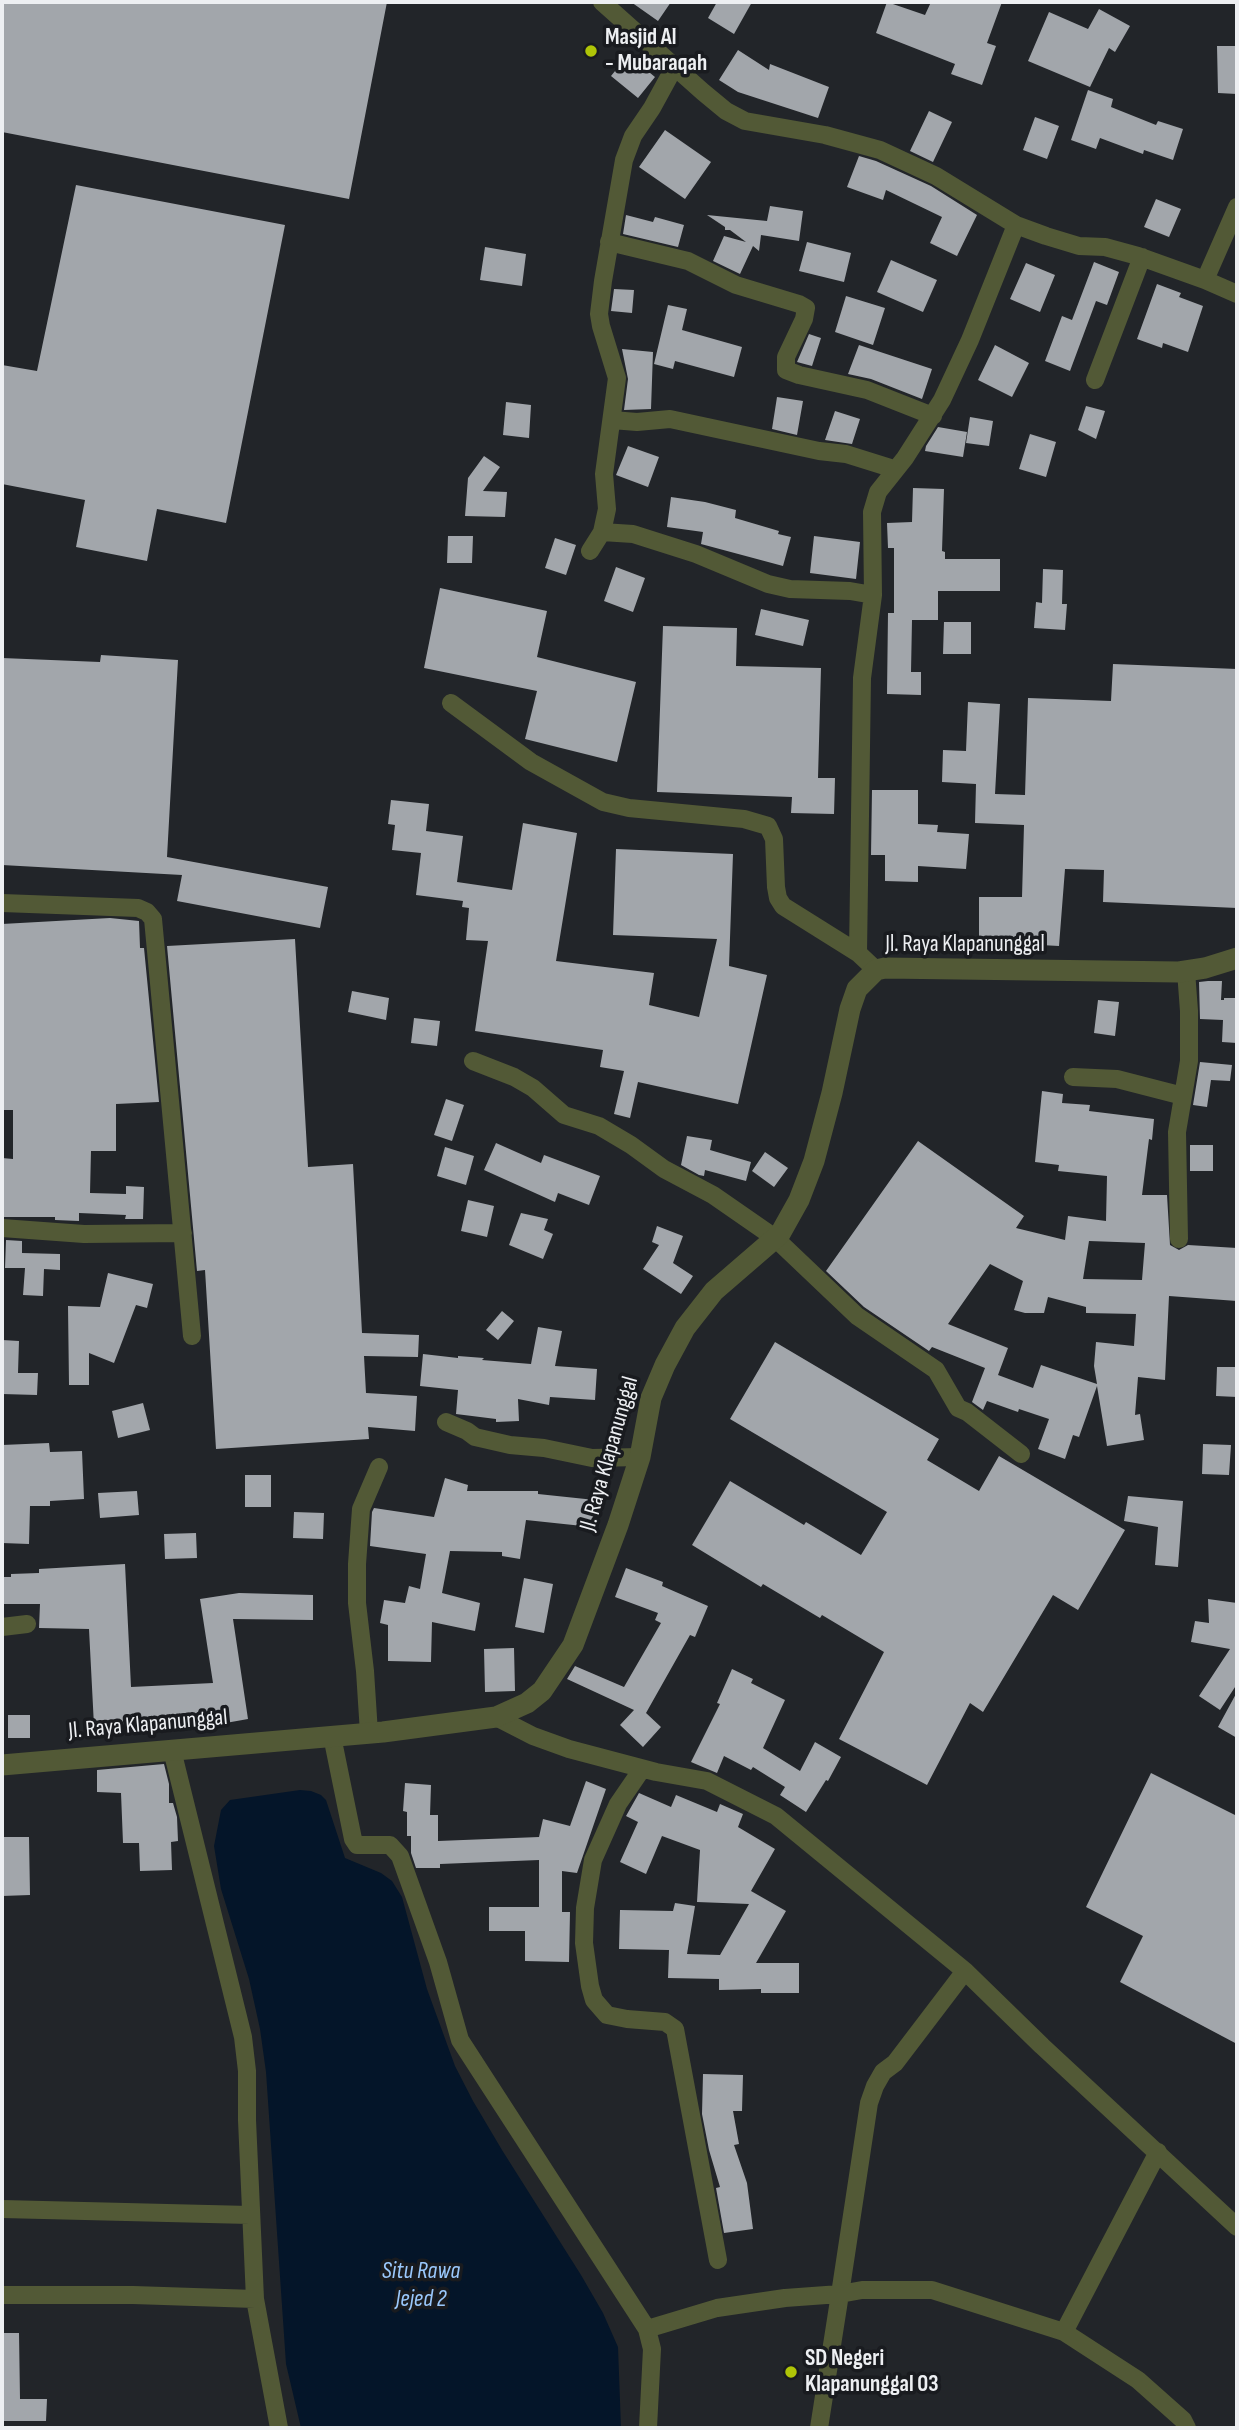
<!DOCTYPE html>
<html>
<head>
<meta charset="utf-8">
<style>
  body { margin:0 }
  #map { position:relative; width:1239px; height:2430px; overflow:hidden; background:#222529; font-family:"Sofia Sans Condensed",sans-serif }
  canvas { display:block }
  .frame { position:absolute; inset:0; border:4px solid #edeff2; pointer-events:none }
</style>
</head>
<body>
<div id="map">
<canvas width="1239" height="2430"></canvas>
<div class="frame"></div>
</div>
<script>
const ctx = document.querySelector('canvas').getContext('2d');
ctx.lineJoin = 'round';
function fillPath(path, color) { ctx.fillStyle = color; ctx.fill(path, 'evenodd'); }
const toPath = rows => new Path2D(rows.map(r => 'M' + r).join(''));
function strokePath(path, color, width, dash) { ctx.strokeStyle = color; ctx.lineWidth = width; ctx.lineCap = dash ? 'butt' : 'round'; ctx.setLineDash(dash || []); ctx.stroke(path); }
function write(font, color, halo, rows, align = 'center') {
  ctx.font = font + ' "Sofia Sans Condensed",sans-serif'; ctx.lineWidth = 7; ctx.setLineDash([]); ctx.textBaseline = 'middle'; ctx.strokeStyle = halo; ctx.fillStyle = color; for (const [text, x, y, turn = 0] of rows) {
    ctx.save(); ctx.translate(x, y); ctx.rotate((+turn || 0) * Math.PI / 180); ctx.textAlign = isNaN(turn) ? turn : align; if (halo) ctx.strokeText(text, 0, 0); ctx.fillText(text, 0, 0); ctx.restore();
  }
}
const water = toPath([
  [300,1790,311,1791,321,1795,326,1800,345,1858,381,1873,392,1881,402,1897,427,1989,455,2066,473,2101,502,2150,581,2275,603,2313,618,2347,621,2428,301,2428,286,2364,266,2072,260,2029,249,1979,221,1889,214,1846,221,1810,230,1800]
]);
const building = toPath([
  [2,2,387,2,349,199,2,132],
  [631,2,671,2,658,21],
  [717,2,752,2,734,34,708,18],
  [887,2,925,15,931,2,1002,2,987,43,996,46,982,85,951,74,955,64,876,33],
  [1099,9,1130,26,1115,52,1109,48,1090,87,1028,61,1049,12,1088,29],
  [1217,46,1237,46,1237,94,1218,93],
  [738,50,769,70,770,64,829,87,818,118,738,92,719,80],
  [628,55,655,77,638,98,611,76],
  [1088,90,1113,99,1111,107,1156,125,1158,121,1183,129,1173,160,1144,150,1143,154,1100,138,1096,149,1071,140],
  [929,111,952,122,933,162,910,151],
  [1035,117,1059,126,1047,159,1023,150],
  [665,130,711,162,685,199,639,167],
  [859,156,876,161,931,186,977,215,957,256,930,243,942,217,886,190,883,200,847,187],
  [76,185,285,225,226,523,157,509,147,561,76,547,85,500,2,484,2,365,37,371],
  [1156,199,1181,209,1169,237,1144,227],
  [770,206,803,211,799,241,761,235,759,251,753,246,740,274,713,261,724,236,746,242,730,230,725,230,725,227,707,215,767,221],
  [626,215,653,222,655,217,684,225,678,247,623,234],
  [807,242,851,253,844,282,799,271],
  [485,247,526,254,522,286,480,280],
  [891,260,937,280,923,312,877,292],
  [1094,262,1119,272,1107,305,1096,301,1070,371,1045,361,1062,316,1072,320],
  [1026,263,1055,275,1040,312,1010,299],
  [1157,284,1181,293,1179,297,1203,306,1188,352,1163,343,1162,348,1137,339],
  [614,289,634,290,632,313,611,311],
  [846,296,885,308,873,345,835,332],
  [668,305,687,309,682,330,742,347,734,377,675,361,673,369,654,364],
  [809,334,821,338,812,366,797,362],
  [859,345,932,369,922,399,871,379,848,374],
  [995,345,1029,363,1012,397,978,380],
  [622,349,653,352,651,409,624,410,628,379],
  [777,397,803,401,797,435,772,429],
  [506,402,531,405,529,438,503,435],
  [1086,406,1105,411,1096,439,1078,430],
  [835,411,860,419,852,444,825,440],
  [970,417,993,421,989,446,966,443],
  [938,427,967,432,963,457,925,451,926,446],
  [1030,434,1056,442,1046,477,1019,469],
  [628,446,659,457,648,487,616,475],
  [484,456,500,467,483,491,507,492,505,517,465,516,468,478],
  [913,488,944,489,942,551,945,552,945,559,1000,559,1000,591,938,591,938,620,912,620,911,672,921,672,921,695,887,694,888,613,894,613,894,548,888,548,887,523,912,522],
  [671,497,705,502,736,510,735,518,779,531,778,534,791,537,783,566,701,544,703,532,667,527],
  [448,536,473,536,472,563,447,563],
  [814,536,860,542,856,579,810,573],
  [555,538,576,545,566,575,545,568],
  [616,567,645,578,633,612,604,601],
  [1043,569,1063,570,1062,604,1067,604,1065,630,1034,628,1036,602,1042,603],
  [440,588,547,611,537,657,636,682,617,762,525,739,537,691,424,668],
  [761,609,809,620,803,646,755,635],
  [944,622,971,622,971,654,943,654],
  [663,626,737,628,736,666,821,668,818,778,835,778,834,814,791,813,792,797,657,792],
  [101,655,178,660,167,857,328,887,320,928,177,901,182,875,2,865,2,658,100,662],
  [1113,664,1237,669,1237,908,1103,902,1104,870,1065,869,1059,946,1022,944,1022,938,979,938,979,897,1022,897,1024,825,975,823,976,784,942,782,943,750,966,751,968,702,1000,704,995,794,1025,795,1028,698,1111,701],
  [872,790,918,790,918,824,938,825,937,832,969,834,966,869,918,866,918,882,885,881,885,855,871,855],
  [391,800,429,804,426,831,463,836,457,882,512,890,523,823,577,833,556,961,654,973,649,1005,699,1017,717,939,613,935,616,849,733,854,729,966,767,975,738,1104,638,1082,630,1118,614,1114,624,1071,600,1067,603,1050,475,1031,488,941,466,940,469,908,462,907,463,901,416,895,421,853,392,850,395,825,388,824],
  [110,918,139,921,140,948,144,948,159,1102,116,1104,116,1151,91,1151,90,1193,126,1194,126,1186,144,1187,143,1219,125,1219,126,1215,79,1213,79,1221,55,1220,55,1217,2,1217,2,1158,13,1159,13,1110,2,1110,2,924],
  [295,939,308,1167,353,1164,362,1333,419,1335,418,1357,364,1356,366,1393,417,1396,415,1431,368,1427,369,1439,216,1449,205,1270,197,1271,167,946],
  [1208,981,1222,981,1221,1000,1224,1000,1224,998,1237,998,1237,1043,1222,1042,1223,1020,1200,1019,1199,982],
  [352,991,389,998,386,1020,348,1012],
  [1098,1000,1119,1002,1115,1036,1094,1033],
  [414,1018,440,1021,437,1046,411,1043],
  [1200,1062,1232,1065,1230,1081,1211,1080,1207,1107,1193,1105],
  [1042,1091,1063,1094,1062,1103,1090,1105,1089,1111,1154,1119,1152,1140,1149,1139,1142,1195,1167,1195,1170,1245,1179,1250,1188,1245,1237,1248,1237,1301,1169,1296,1165,1380,1138,1377,1135,1415,1140,1414,1144,1440,1107,1446,1097,1386,1079,1437,1073,1435,1065,1459,1038,1449,1049,1419,1019,1409,1018,1412,987,1401,983,1410,972,1402,985,1368,932,1347,929,1351,864,1307,826,1271,918,1141,1024,1216,1016,1228,1065,1240,1068,1216,1106,1221,1107,1176,1058,1171,1059,1165,1035,1162],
  [1089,1241,1145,1243,1142,1280,1083,1279],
  [990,1264,1023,1281,1014,1310,1025,1313,1044,1313,1048,1297,1086,1307,1086,1313,1136,1314,1134,1346,1096,1342,1094,1366,1097,1384,1041,1365,1033,1388,998,1375,1008,1348,948,1324],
  [446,1099,464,1105,452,1141,434,1135],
  [687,1136,712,1140,710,1150,751,1162,746,1181,705,1170,704,1176,699,1175,681,1165],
  [496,1143,541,1163,544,1155,600,1176,589,1205,558,1193,555,1202,484,1170],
  [1190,1145,1213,1145,1213,1171,1190,1171],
  [445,1147,474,1156,466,1185,437,1176],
  [765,1152,788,1168,774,1187,752,1171],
  [468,1200,494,1206,487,1237,461,1231],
  [521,1213,548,1219,544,1230,553,1234,543,1259,509,1245],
  [657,1226,683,1236,673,1263,693,1276,681,1294,643,1269,659,1245,652,1242],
  [6,1240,22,1241,22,1253,60,1254,60,1270,44,1269,43,1296,23,1295,25,1268,5,1268],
  [108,1273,153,1284,147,1308,136,1305,114,1363,89,1353,89,1385,69,1385,68,1306,100,1307],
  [502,1311,514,1321,498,1340,486,1330],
  [538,1327,562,1331,555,1366,597,1369,595,1400,550,1397,549,1405,518,1399,519,1421,496,1422,496,1419,456,1414,458,1390,420,1386,423,1354,458,1358,458,1356,484,1358,482,1360,531,1364],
  [2,1340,19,1341,18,1373,38,1373,37,1395,2,1394],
  [775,1342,939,1439,927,1460,979,1491,999,1456,1125,1530,1078,1610,1053,1595,983,1712,970,1703,927,1785,839,1739,884,1652,822,1615,820,1618,763,1584,761,1587,692,1545,730,1481,804,1525,806,1522,861,1555,887,1512,730,1419],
  [1217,1367,1237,1367,1237,1397,1216,1396],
  [143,1403,150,1430,118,1438,112,1411],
  [49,1443,50,1452,82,1451,84,1499,50,1501,50,1506,30,1506,29,1544,2,1543,2,1445],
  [1203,1444,1231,1445,1229,1475,1202,1474],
  [245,1475,271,1475,271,1507,245,1507],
  [445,1478,468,1485,467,1491,538,1491,538,1494,595,1500,592,1527,526,1520,520,1559,502,1556,502,1552,450,1551,442,1593,480,1603,475,1631,432,1622,431,1662,388,1661,388,1625,380,1623,384,1600,405,1603,409,1586,420,1589,426,1554,370,1546,372,1512,374,1508,434,1517],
  [137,1491,139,1515,100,1518,98,1493],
  [1128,1496,1183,1501,1178,1567,1155,1565,1158,1527,1124,1521],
  [294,1512,324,1513,323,1539,293,1538],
  [196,1533,197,1558,165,1559,164,1534],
  [125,1564,131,1687,213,1683,200,1599,239,1593,313,1595,313,1620,233,1619,248,1719,220,1724,219,1720,94,1726,89,1629,39,1628,40,1604,2,1604,2,1577,11,1577,11,1574,39,1573,39,1569],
  [626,1568,663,1582,662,1586,708,1606,695,1637,690,1635,646,1713,661,1727,643,1747,620,1725,634,1710,567,1679,575,1666,624,1687,661,1623,655,1620,658,1613,615,1597],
  [524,1578,553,1584,544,1633,515,1627],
  [1208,1599,1237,1603,1237,1684,1220,1710,1199,1696,1230,1649,1191,1642,1195,1621,1209,1623],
  [514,1648,515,1691,485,1692,484,1649],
  [732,1669,753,1679,751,1683,785,1700,763,1748,800,1771,815,1742,841,1757,828,1781,826,1780,806,1812,780,1795,785,1787,753,1767,751,1770,724,1756,717,1773,691,1762,720,1704,717,1703],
  [1237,1692,1237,1738,1218,1727],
  [8,1715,30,1715,30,1738,8,1738],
  [164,1764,169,1784,169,1803,173,1803,177,1817,178,1841,171,1842,172,1870,140,1871,139,1843,123,1843,121,1793,97,1792,97,1770],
  [1151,1773,1237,1816,1237,2044,1120,1982,1143,1936,1086,1907],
  [586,1781,606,1789,577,1873,562,1871,562,1912,570,1912,569,1962,525,1961,525,1931,489,1931,489,1907,539,1907,539,1860,440,1864,440,1868,416,1868,411,1853,411,1836,407,1836,407,1812,403,1811,405,1783,431,1785,430,1815,438,1815,438,1841,539,1837,543,1819,570,1826],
  [639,1793,671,1807,676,1795,717,1812,720,1804,743,1814,738,1827,775,1849,751,1891,786,1911,756,1963,799,1963,799,1993,761,1993,761,1989,719,1990,719,1979,668,1978,669,1950,619,1949,620,1910,673,1911,675,1903,695,1906,687,1954,720,1955,749,1904,697,1902,700,1850,662,1836,646,1874,620,1862,638,1822,626,1816],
  [2,1837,29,1837,30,1895,2,1896],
  [703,2074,743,2075,742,2111,733,2111,739,2144,734,2145,747,2183,753,2229,724,2233,716,2188,720,2187,709,2150,702,2114],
  [2,2333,19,2333,20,2399,47,2399,46,2421,2,2421]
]);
const minor = toPath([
  [602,2,703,92,726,111,745,121,825,135,880,150,936,176,1016,225,1046,236,1079,246,1105,247,1138,256,1205,280,1237,294],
  [609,242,688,261,736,285,799,304,806,308,804,319,786,357,786,370,799,375,867,390,933,416],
  [1205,280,1237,207],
  [1095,380,1142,257],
  [612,420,637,422,670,419,819,451,846,454,894,469],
  [602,532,633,534,696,554,768,584,790,589,850,591,873,595],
  [590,551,602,532,607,509,604,474,617,378,601,326,599,314,603,281,624,160,633,136,652,108,675,66],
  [451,703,531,762,603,802,629,808,744,819,768,826,774,839,776,887,778,898,783,906,858,953],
  [2,903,138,908,147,912,153,919,192,1336],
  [876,970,858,953,862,678,873,595,872,512,878,492,905,458,942,400,970,340,1016,225],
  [473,1061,514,1077,533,1088,564,1115,599,1126,631,1145,664,1169,713,1195,775,1238,857,1316,936,1370,958,1408,967,1412,1021,1454],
  [1073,1077,1117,1079,1183,1096],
  [2,1228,84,1234,183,1233],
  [1179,1239,1177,1132,1189,1061,1189,1011,1186,971],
  [446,1422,467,1431,475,1437,510,1445,544,1448,592,1458,640,1457],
  [2,1627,27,1624],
  [496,1717,533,1736,569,1749,656,1772,707,1781,776,1816,965,1971,1042,2046,1237,2227],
  [369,1733,365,1671,357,1603,357,1564,361,1509,379,1467],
  [332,1736,353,1839,357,1845,390,1845,400,1856,438,1962,460,2040,647,2329,652,2349,648,2428],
  [172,1750,243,2037,247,2071,247,2120,255,2299,279,2428],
  [642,1769,618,1804,593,1860,585,1908,584,1943,590,1986,594,2000,607,2015,627,2019,665,2022,675,2029,718,2260],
  [2,2209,250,2215],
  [2,2295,133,2295,255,2299],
  [647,2329,717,2308,785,2298,840,2294,869,2103,875,2086,883,2072,895,2063,965,1971],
  [1064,2332,1158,2152],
  [819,2428,840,2294,862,2290,932,2290,1064,2332,1138,2380,1183,2420,1187,2428]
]);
const tertiary = toPath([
  [2,1765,383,1732,496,1717,527,1703,542,1691,573,1645,618,1525,640,1457,651,1398,665,1365,685,1328,714,1291,780,1234,799,1200,814,1161,832,1093,850,1009,857,989,876,970,885,968,1179,972,1205,968,1237,958]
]);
const markers = [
  [591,51,7,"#afc507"],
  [791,2372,7,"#afc507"]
];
const poiNames = [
  ["Masjid Al",605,38],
  ["- Mubaraqah",605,64],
  ["SD Negeri",805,2359],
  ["Klapanunggal 03",805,2385]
];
const streetNames = [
  ["Jl. Raya Klapanunggal",965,945],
  ["Jl. Raya Klapanunggal",610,1454,-74],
  ["Jl. Raya Klapanunggal",148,1725,-5]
];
const waterNames = [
  ["Situ Rawa",421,2272],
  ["Jejed 2",421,2300]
];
fillPath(water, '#041529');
fillPath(building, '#a2a6ab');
strokePath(minor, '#525936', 18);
strokePath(tertiary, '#525936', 21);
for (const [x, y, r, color] of markers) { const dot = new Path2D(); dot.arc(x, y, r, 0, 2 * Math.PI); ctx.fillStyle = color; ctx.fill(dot); strokePath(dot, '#191b1f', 2.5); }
write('bold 23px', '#edeff2', '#191b1f', poiNames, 'left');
write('23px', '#edeff2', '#191b1f', streetNames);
write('italic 24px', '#9ac8fc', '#191b1f', waterNames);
</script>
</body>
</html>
